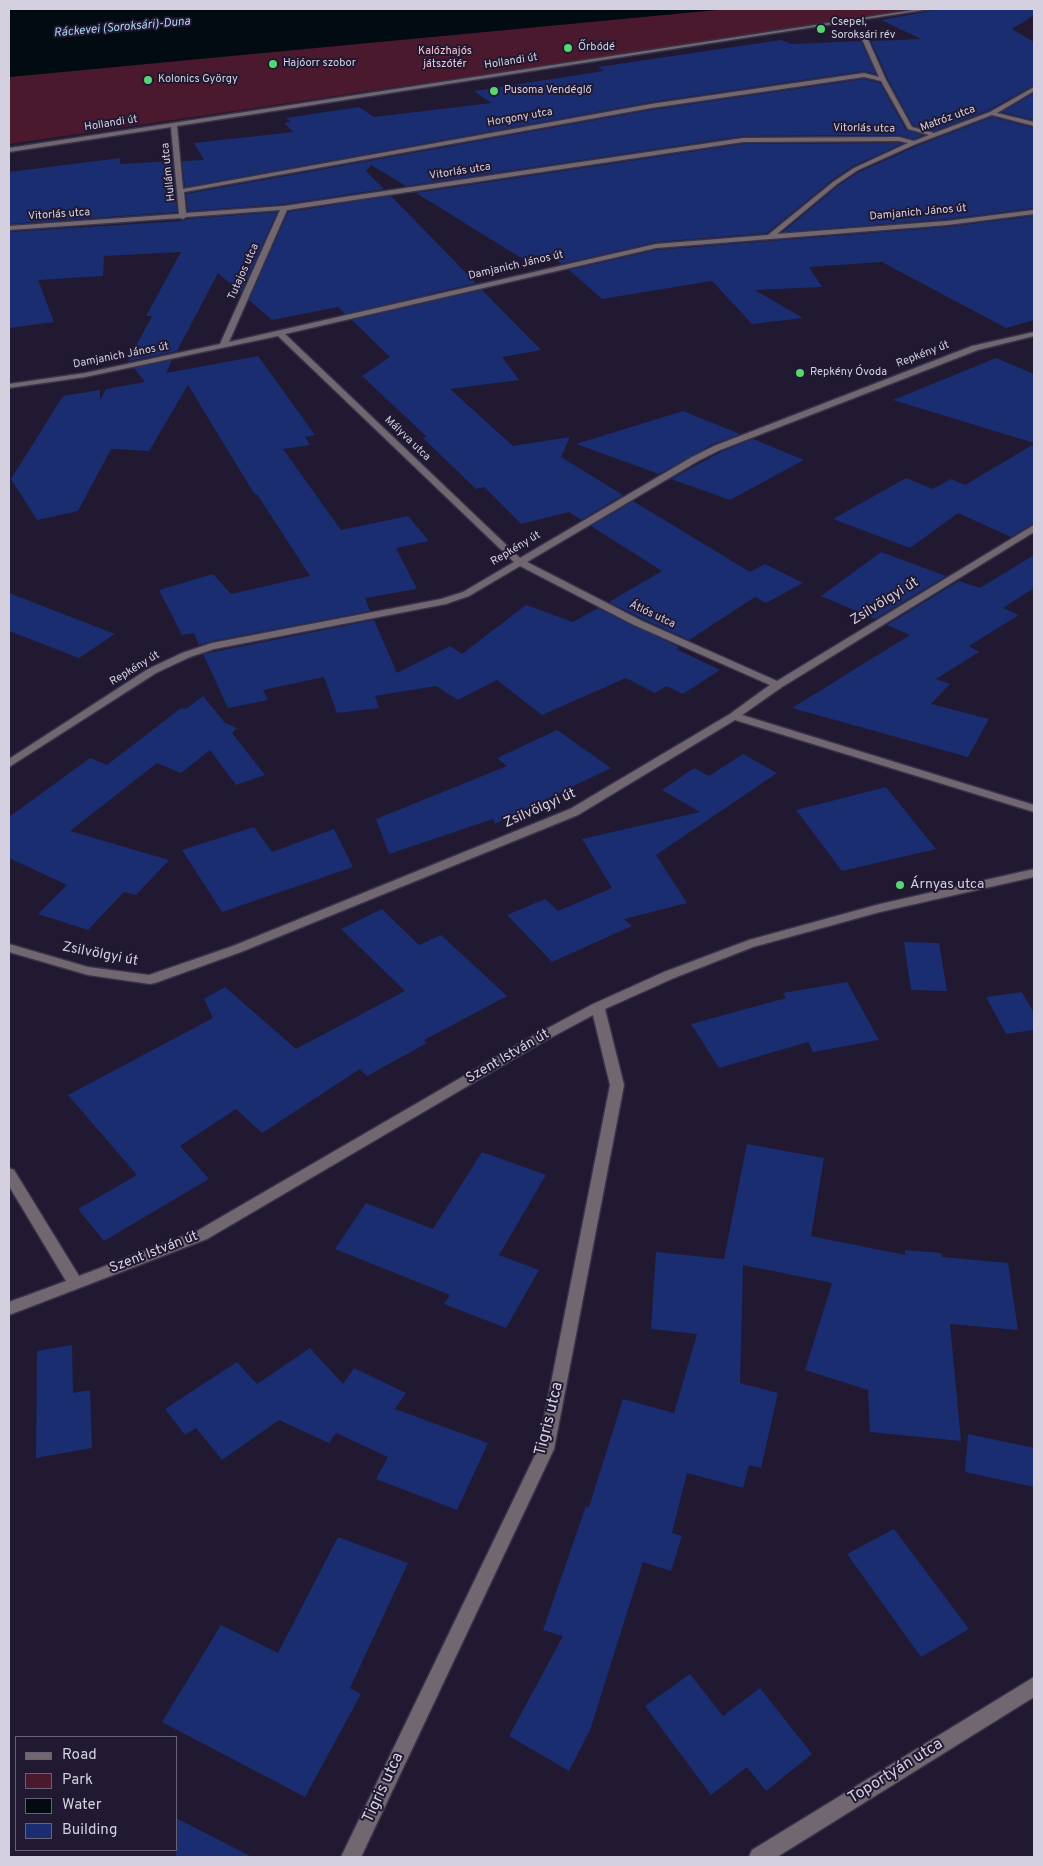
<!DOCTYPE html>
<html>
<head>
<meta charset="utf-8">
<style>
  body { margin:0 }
  #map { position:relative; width:1043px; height:1866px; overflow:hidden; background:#201931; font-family:Overpass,sans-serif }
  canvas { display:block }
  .frame { position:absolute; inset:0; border:10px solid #d4d0e0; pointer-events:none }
  .legend { position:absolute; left:15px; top:1736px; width:162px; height:115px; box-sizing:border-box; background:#201931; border:1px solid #686277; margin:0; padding:6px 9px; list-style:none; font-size:15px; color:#d4d0e0 }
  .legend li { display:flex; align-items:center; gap:10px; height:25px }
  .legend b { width:25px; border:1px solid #686277 }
</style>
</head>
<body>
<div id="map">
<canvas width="1043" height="1866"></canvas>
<div class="frame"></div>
<ul class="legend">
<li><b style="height:6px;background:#716771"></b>Road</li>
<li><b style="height:14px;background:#4a192d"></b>Park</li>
<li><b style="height:14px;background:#020b12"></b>Water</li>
<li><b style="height:14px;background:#1a2d70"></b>Building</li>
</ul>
</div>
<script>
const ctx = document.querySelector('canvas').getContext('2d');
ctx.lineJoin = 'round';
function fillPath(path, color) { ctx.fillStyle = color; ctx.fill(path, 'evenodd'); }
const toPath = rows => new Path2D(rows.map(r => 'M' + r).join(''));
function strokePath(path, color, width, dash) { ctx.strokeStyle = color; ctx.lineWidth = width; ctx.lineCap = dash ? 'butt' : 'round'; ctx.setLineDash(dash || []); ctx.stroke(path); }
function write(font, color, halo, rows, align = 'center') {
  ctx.font = font + ' Overpass,sans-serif'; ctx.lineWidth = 4; ctx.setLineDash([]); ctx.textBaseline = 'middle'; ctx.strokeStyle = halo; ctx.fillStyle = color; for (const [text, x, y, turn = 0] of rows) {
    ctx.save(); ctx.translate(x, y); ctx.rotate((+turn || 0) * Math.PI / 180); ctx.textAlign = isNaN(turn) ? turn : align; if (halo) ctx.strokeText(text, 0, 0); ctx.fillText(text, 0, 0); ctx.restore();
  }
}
const green = toPath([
  [727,9,928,9,9,144,9,77]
]);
const water = toPath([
  [9,9,727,9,9,77]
]);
const building = toPath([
  [932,9,1034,9,1034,15,1012,29,1034,42,1034,85,989,110,934,131,913,125,888,79,871,41,921,39,881,20,930,11],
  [781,40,791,44,861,41,876,74,864,71,651,102,185,187,182,161,204,160,194,143,293,132,284,123,291,122,286,118,359,107,374,117,491,103,474,91,604,71,598,67],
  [864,79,880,83,906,130,923,135,914,139,899,135,743,136,406,186,371,165,366,171,384,189,284,204,188,211,186,194,651,110],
  [1034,93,1034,120,1002,112],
  [992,117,1034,128,1034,208,947,219,783,232,838,186,859,172,917,146],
  [899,143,902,144,853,166,832,180,767,233,656,242,561,264,555,258,531,264,416,193,743,144],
  [120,158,120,164,172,161,177,212,9,224,9,172],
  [391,196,476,283,345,314,338,307,272,320,249,300,288,212],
  [277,212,241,293,218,273,177,351,128,361,152,316,146,316,181,252,104,256,103,276,38,280,54,322,9,328,9,232,182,221,187,219],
  [1034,216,1034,320,1006,328,882,262,809,267,822,287,755,290,803,318,752,324,712,281,602,299,569,270,656,250,947,227],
  [482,290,541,350,502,357,519,380,450,389,513,446,570,437,561,457,623,495,581,520,569,512,521,524,484,487,476,489,423,438,427,437,362,376,390,357,352,320],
  [258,356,315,435,305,437,310,445,283,449,341,530,408,516,429,541,396,548,417,589,365,598,370,611,212,641,199,645,194,633,182,635,159,590,213,574,231,594,310,576,257,494,255,495,188,385,149,451,111,449,78,511,37,520,11,479,63,396,100,390,100,400,106,389,145,382,134,368,172,360,166,373],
  [996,358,1034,374,1034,443,893,400],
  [683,411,740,434,713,444,659,474,576,444],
  [753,439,804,460,730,500,671,479,721,452],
  [1034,444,1034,523,1011,537,958,513,910,548,833,519,906,478,933,489,951,479,965,485],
  [633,501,750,572,765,564,803,583,766,603,755,597,689,640,643,619,609,602,662,571,591,526],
  [881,552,946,576,875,619,821,596],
  [1034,555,1034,588,1003,608,1019,615,969,646,979,652,936,679,950,684,931,704,989,719,968,757,792,708,910,635,887,625,959,581,980,588],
  [9,593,115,634,79,658,9,631],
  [526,605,573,622,598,608,679,647,676,649,720,670,683,694,666,686,655,693,626,678,542,715,497,680,458,700,436,686,375,696,379,708,337,713,324,677,263,690,268,700,228,708,203,654,374,620,397,673,450,646,462,654],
  [203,696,225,723,237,728,232,733,265,775,236,785,210,750,181,773,157,763,70,831,169,860,136,895,124,892,88,930,38,914,67,885,9,858,9,817,90,758,107,765,181,708,186,709],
  [557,730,611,768,495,824,493,819,389,854,376,819,507,766,497,758],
  [743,754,777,773,656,855,687,903,624,919,632,926,552,962,507,915,545,899,558,911,612,888,582,839,700,812,662,790,694,768,709,776],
  [886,787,936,849,842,871,796,810],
  [254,827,272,852,334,829,353,867,222,912,182,850],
  [382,909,419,945,441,935,507,996,424,1040,427,1043,367,1076,360,1069,262,1133,236,1109,180,1146,209,1179,104,1241,78,1209,137,1175,68,1095,213,1018,204,999,225,987,296,1049,405,991,341,929],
  [904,942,939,943,947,991,911,990],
  [847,982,879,1040,813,1052,808,1042,719,1068,691,1024,786,998,783,993],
  [1022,992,1034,1013,1034,1030,1006,1034,986,997],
  [747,1144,824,1158,811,1236,905,1255,905,1250,941,1253,942,1257,1008,1263,1018,1330,950,1324,961,1441,870,1432,868,1390,805,1370,832,1283,743,1265,740,1383,778,1393,761,1468,749,1465,743,1488,687,1473,672,1533,682,1536,671,1571,643,1562,590,1730,569,1771,509,1736,563,1636,543,1630,586,1506,589,1507,623,1399,674,1413,697,1334,651,1329,656,1252,724,1259],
  [482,1152,546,1175,499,1255,539,1270,506,1328,444,1304,450,1295,335,1249,366,1203,433,1229],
  [72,1345,73,1393,90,1390,92,1448,36,1458,37,1351],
  [310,1348,343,1384,354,1368,406,1393,395,1409,488,1443,457,1510,376,1479,388,1457,336,1433,329,1443,279,1420,222,1460,196,1428,185,1435,165,1409,237,1362,257,1384],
  [968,1434,1034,1448,1034,1487,965,1472],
  [894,1529,969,1629,921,1657,847,1554],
  [338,1537,408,1563,350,1688,361,1694,305,1797,162,1722,221,1625,278,1653],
  [690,1674,723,1716,760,1688,812,1754,766,1791,747,1767,711,1795,645,1706],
  [176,1818,252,1857,176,1857]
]);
const minor = toPath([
  [920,9,930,9,177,126,183,189,651,104,864,73,879,77,861,37,864,35,867,37,886,80,912,127,934,133,990,112,1034,87,1034,91,997,113,1034,122,1034,126,992,115,916,144,858,170,837,184,777,234,947,221,1034,210,1034,214,947,225,656,248,285,334,520,558,692,457,714,446,972,346,1034,332,1034,336,978,350,720,450,698,461,527,562,642,621,777,681,1034,525,1034,532,782,687,742,715,1034,805,1034,812,735,720,578,815,241,952,155,983,150,984,88,975,9,952,9,944,88,967,149,975,233,946,570,809,730,714,770,685,634,625,520,566,469,596,446,604,214,649,190,657,156,673,9,767,9,759,148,669,182,653,212,643,441,599,463,592,514,562,278,336,85,377,9,388,9,384,85,373,220,344,280,210,186,217,183,219,180,218,9,230,9,226,179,214,171,127,9,152,9,148,920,9],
  [864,77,881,81,908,129,929,135,914,141,899,137,743,138,284,206,186,213,184,192,651,108,864,77],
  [899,141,908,143,854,168,833,182,768,235,656,244,229,342,287,210,743,142,899,141],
  [1034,869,1034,877,880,912,753,947,674,978,605,1009,624,1085,554,1449,361,1857,341,1857,538,1449,610,1085,593,1015,541,1043,207,1239,9,1315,9,1302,66,1281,9,1186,9,1168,14,1170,79,1276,197,1231,531,1037,593,1004,664,972,749,940,880,904,1034,869],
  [1034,1677,1034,1697,777,1857,749,1857,752,1850,1034,1677]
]);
const markers = [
  [821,29,5,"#57d570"],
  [568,48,5,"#57d570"],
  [273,64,5,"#57d570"],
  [148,80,5,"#57d570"],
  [494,91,5,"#57d570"],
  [800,373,5,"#57d570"],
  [900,885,5,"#57d570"]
];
const farPoinames = [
  ["Csepel,",831,23],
  ["Soroksári rév",831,36],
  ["Őrbódé",578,48],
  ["Hajóorr szobor",283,64],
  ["Kolonics György",158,80],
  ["Pusoma Vendéglő",504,91],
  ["Repkény Óvoda",810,373]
];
const farParknames = [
  ["Kalózhajós",445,52],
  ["játszótér",445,65]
];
const farStreetnames = [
  ["Hollandi út",511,62,-9],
  ["Horgony utca",520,118,-10],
  ["Matróz utca",948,119,-20],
  ["Hollandi út",111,124,-9],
  ["Vitorlás utca",864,129,1],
  ["Hullám utca",169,172,-96],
  ["Vitorlás utca",460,172,-9],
  ["Damjanich János út",918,213,-5],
  ["Vitorlás utca",59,215,-4],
  ["Damjanich János út",516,266,-13],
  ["Tutajos utca",244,272,-66],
  ["Repkény út",923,355,-21],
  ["Damjanich János út",121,356,-11],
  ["Mályva utca",407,439,44],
  ["Repkény út",516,549,-31],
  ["Átlós utca",652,615,25],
  ["Repkény út",135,669,-31]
];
const farWaternames = [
  ["Ráckevei (Soroksári)-Duna",122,28,-5]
];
const streetNames = [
  ["Zsilvölgyi út",885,602,-32],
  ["Zsilvölgyi út",540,809,-24],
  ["Zsilvölgyi út",100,955,11],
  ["Szent István út",508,1057,-30],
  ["Szent István út",154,1253,-21]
];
const poiNames = [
  ["Árnyas utca",910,885]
];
const nearStreetnames = [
  ["Tigris utca",550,1419,-76],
  ["Toportyán utca",896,1772,-32],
  ["Tigris utca",384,1788,-65]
];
fillPath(green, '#4a192d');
fillPath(water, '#020b12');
fillPath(building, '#1a2d70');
strokePath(minor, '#39334a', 3);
fillPath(minor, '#716771');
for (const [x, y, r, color] of markers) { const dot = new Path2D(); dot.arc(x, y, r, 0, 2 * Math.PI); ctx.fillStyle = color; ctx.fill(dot); strokePath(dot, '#201931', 2); }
write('11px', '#d4d0e0', '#201931', farPoinames, 'left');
write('11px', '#f8c7d7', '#201931', farParknames);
write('11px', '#d4d0e0', '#201931', farStreetnames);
write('italic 12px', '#abd6f2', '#201931', farWaternames);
write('14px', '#d4d0e0', '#201931', streetNames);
write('14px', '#d4d0e0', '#201931', poiNames, 'left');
write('16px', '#d4d0e0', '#201931', nearStreetnames);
</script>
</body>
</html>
